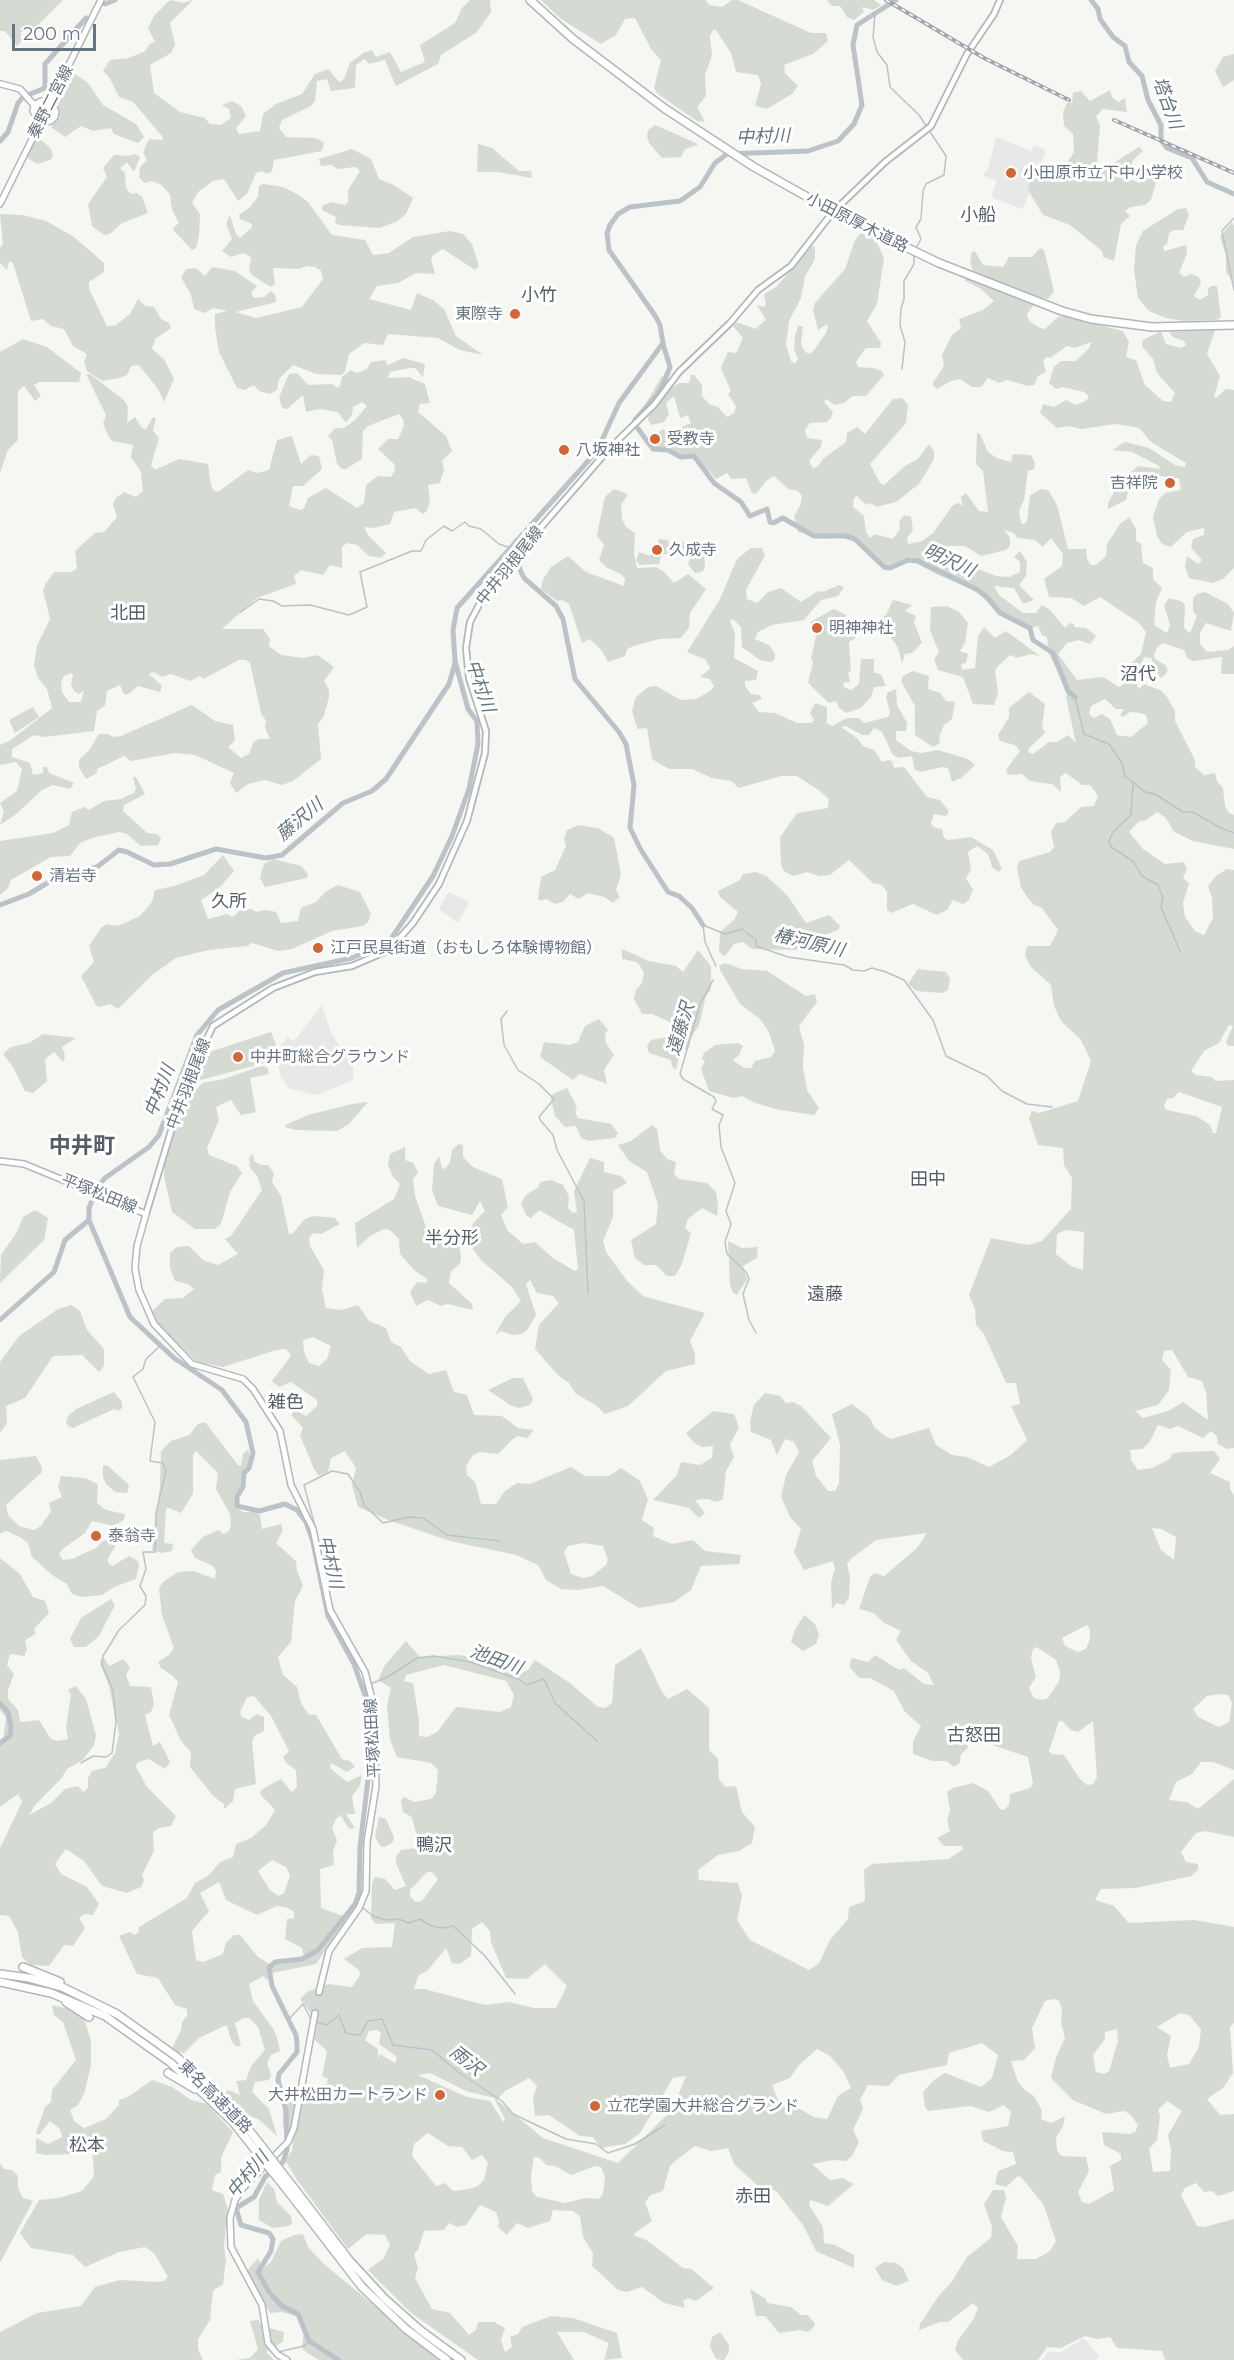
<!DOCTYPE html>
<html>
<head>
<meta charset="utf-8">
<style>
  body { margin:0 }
  #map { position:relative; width:1234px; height:2360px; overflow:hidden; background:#f6f6f3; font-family:Montserrat,sans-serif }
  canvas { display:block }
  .scale { position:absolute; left:12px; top:24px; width:84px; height:27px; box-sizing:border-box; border:3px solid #687482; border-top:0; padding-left:8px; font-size:18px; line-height:21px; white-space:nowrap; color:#687482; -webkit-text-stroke:4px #fff; paint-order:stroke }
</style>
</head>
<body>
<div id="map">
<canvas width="1234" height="2360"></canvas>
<div class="scale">200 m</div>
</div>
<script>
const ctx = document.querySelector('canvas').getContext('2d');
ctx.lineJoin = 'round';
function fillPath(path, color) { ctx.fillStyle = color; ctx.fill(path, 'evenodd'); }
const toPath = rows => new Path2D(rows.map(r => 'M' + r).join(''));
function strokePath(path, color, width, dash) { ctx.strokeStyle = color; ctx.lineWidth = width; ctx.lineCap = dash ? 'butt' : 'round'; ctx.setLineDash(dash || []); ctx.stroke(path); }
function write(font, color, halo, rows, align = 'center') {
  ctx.font = font + ' Montserrat,"Noto Sans JP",sans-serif'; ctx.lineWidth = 6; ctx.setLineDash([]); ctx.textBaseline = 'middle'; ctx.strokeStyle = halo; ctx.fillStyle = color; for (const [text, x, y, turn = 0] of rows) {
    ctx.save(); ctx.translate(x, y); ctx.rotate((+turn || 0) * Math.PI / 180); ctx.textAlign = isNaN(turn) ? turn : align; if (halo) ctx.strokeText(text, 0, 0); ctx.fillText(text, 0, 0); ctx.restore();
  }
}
const built = toPath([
  [996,137,1031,151,1035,145,1046,150,1023,209,993,198,992,194,997,181,983,175,988,169],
  [449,892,470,902,458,923,439,909],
  [322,1005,331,1033,353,1066,353,1080,317,1095,288,1088,281,1077,277,1063,281,1044,288,1037,292,1041,296,1039],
  [1084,2338,1099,2356,1097,2360,1042,2360,1048,2352,1061,2352]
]);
const green = toPath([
  [0,0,63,0,33,30,21,32,21,42,17,46,5,31,0,31],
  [170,0,183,3,193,0,170,23,175,44,171,53,150,65,154,93,180,112,205,118,210,124,221,125,231,118,229,109,222,105,232,101,241,106,246,116,236,128,239,134,260,131,263,114,276,104,302,94,315,74,328,69,339,82,344,79,350,63,363,53,372,50,376,57,390,52,401,72,425,62,420,45,455,23,462,8,470,0,490,0,491,12,477,32,441,55,438,64,396,86,385,60,369,64,365,59,356,65,355,88,331,91,327,79,317,81,315,101,311,106,282,120,279,128,286,137,315,138,324,142,322,151,274,160,272,171,267,174,262,171,256,173,247,194,238,201,224,179,213,181,198,192,192,203,200,214,199,236,196,248,192,250,174,231,173,228,179,223,172,210,170,194,160,184,152,181,145,183,139,177,140,167,147,160,143,152,149,139,163,140,162,136,133,102,119,97,109,77,103,71,110,60,128,58,144,52,150,44,155,42,148,28,154,16],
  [541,0,706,0,709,5,722,7,732,0,738,0,811,33,826,33,828,41,813,54,784,65,785,73,798,86,792,94,767,109,755,106,761,84,758,75,736,72,731,53,716,30,713,30,710,36,712,55,705,75,706,96,697,107,705,122,697,121,658,94,654,88,661,60,651,49,635,18,625,19,616,35,601,44,561,19],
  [827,0,874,0,881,5,873,10,862,7,864,12,854,20,847,17,840,6,832,6],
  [1234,54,1234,80,1223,87,1215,71,1223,57],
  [71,71,88,83,103,105,136,124,144,137,138,143,114,134,111,128,93,131,81,126,65,137,51,127,60,117,56,104,64,90,64,77],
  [1110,90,1112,97,1118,102,1125,98,1127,112,1103,109,1096,116,1100,125,1097,164,1104,169,1139,147,1143,151,1133,160,1129,179,1139,183,1150,172,1159,172,1151,200,1145,205,1130,207,1125,211,1130,216,1121,224,1114,261,1103,257,1102,251,1070,225,1043,215,1028,190,1032,176,1041,164,1059,175,1074,152,1073,134,1064,126,1063,112,1067,103,1072,103,1073,93,1081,91,1090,101],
  [655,125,696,143,698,145,685,149,681,157,662,158,649,143,647,136,648,130],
  [37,136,51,149,53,157,50,160,37,164,26,157],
  [478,144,492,148,519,171,531,171,532,178,498,172,477,172],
  [352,149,371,159,379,179,394,185,413,198,406,214,396,222,379,228,339,225,335,222,336,217,322,210,322,206,331,202,345,205,348,202,348,190,360,171,356,167,337,169,332,165,321,166,319,159],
  [135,154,140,157,135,170,133,171,127,162,120,168,125,173,126,188,131,194,137,193,142,197,148,213,122,223,110,234,104,235,92,226,88,204,107,177,103,168,114,155,128,156],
  [264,184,283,187,297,194,308,202,332,235,365,240,373,255,389,253,413,237,450,231,463,234,472,244,479,266,475,270,443,249,433,255,431,259,435,274,416,273,398,283,377,286,369,299,411,310,417,293,433,300,444,309,456,336,483,355,460,350,438,338,388,334,383,345,364,343,349,354,345,372,341,375,316,374,293,365,279,379,277,390,270,394,259,391,254,385,244,390,237,388,219,352,215,328,215,314,227,311,213,308,205,313,194,309,191,295,181,277,186,269,196,268,205,276,212,267,235,271,257,286,251,293,254,298,264,297,271,291,275,294,276,302,236,312,256,318,302,307,323,279,321,271,315,267,307,266,299,269,273,268,275,284,271,287,252,275,249,270,251,258,248,255,243,253,231,257,222,251,232,239,226,224,230,215,236,234,240,238,252,227,252,224,240,219,239,215,250,207,258,197,259,186],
  [1186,208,1189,215,1183,230,1174,230,1169,233,1167,244,1163,246,1164,251,1186,245,1187,253,1179,273,1184,277,1191,274,1199,277,1201,283,1194,296,1200,300,1208,295,1208,289,1211,286,1217,286,1221,317,1217,320,1183,321,1166,318,1149,311,1138,298,1134,270,1136,245,1143,231,1178,209],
  [0,214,23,215,46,221,74,237,104,263,104,272,89,282,89,289,107,326,116,325,130,314,138,299,145,306,154,307,161,319,169,323,171,328,155,339,152,349,164,359,174,379,164,402,158,389,139,365,131,366,127,375,119,378,102,381,87,371,84,362,87,354,73,346,64,329,51,326,43,319,31,321,13,263,9,261,7,270,0,263,0,248,3,244],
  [1232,222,1234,226,1234,284,1226,272,1226,255,1220,237],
  [863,230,873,234,884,258,877,304,867,321,881,343,880,348,866,348,856,362,858,367,873,368,882,371,884,375,866,396,853,396,844,403,835,405,826,399,824,402,833,412,831,418,827,422,810,423,805,430,807,438,822,440,821,447,809,461,813,468,817,467,824,458,846,442,847,433,857,427,865,434,893,399,902,398,908,405,906,423,870,464,880,483,884,485,905,466,918,459,929,444,934,451,934,459,919,484,896,502,877,507,870,503,866,505,857,496,854,498,853,507,864,516,866,532,870,538,875,534,893,539,900,529,899,522,904,515,911,517,913,530,907,538,908,544,922,541,933,533,953,505,959,503,963,506,961,497,966,493,979,511,988,512,983,471,976,464,977,433,980,434,988,452,997,458,1011,462,1013,454,1031,455,1035,463,1034,469,1028,471,1024,500,1019,511,1021,523,1024,524,1027,521,1030,495,1041,489,1048,490,1057,505,1068,549,1086,549,1087,559,1091,565,1096,565,1106,556,1107,544,1120,524,1129,517,1136,529,1136,541,1141,544,1143,563,1153,568,1153,579,1162,588,1156,602,1154,625,1167,633,1170,625,1164,605,1169,598,1181,601,1185,605,1184,628,1190,633,1197,616,1193,611,1193,598,1197,594,1205,592,1228,604,1234,613,1231,631,1206,623,1200,633,1200,644,1207,652,1228,650,1234,646,1234,674,1221,674,1222,657,1193,661,1187,658,1184,650,1163,643,1157,648,1154,655,1155,659,1165,665,1168,670,1165,675,1160,678,1151,658,1144,657,1142,663,1147,672,1137,685,1139,689,1144,684,1160,690,1167,697,1175,711,1175,721,1195,760,1195,767,1204,775,1215,773,1217,781,1223,788,1225,806,1229,813,1234,815,1234,849,1193,841,1174,832,1166,818,1157,812,1146,820,1138,822,1129,832,1143,849,1165,864,1184,862,1187,869,1183,878,1189,883,1183,903,1185,917,1195,931,1204,935,1213,918,1212,897,1208,886,1216,876,1227,869,1234,870,1234,1046,1228,1046,1226,1042,1233,1026,1229,1025,1219,1043,1204,1051,1191,1071,1196,1075,1212,1077,1215,1081,1234,1080,1234,1448,1227,1449,1218,1444,1217,1436,1211,1431,1203,1438,1178,1426,1170,1429,1158,1425,1150,1441,1143,1449,1130,1450,1131,1460,1138,1470,1152,1468,1170,1459,1172,1454,1181,1452,1214,1451,1220,1459,1210,1473,1230,1482,1230,1489,1234,1495,1234,1770,1213,1762,1201,1762,1192,1774,1176,1782,1169,1800,1187,1802,1198,1809,1234,1779,1234,1837,1205,1831,1196,1833,1181,1852,1186,1862,1198,1864,1198,1870,1191,1876,1136,1888,1101,1889,1095,1900,1114,1906,1129,1923,1194,1920,1234,1927,1234,2023,1230,2027,1233,2073,1223,2088,1207,2099,1220,2115,1234,2114,1234,2191,1218,2196,1212,2191,1204,2192,1196,2183,1185,2188,1181,2195,1197,2226,1204,2227,1234,2219,1234,2360,1165,2360,1162,2351,1117,2348,1110,2337,1097,2339,1085,2336,1061,2348,1047,2347,1038,2360,963,2360,955,2350,958,2340,973,2320,978,2308,973,2303,948,2322,940,2322,919,2330,920,2324,940,2294,951,2283,967,2257,991,2238,992,2227,984,2204,993,2190,1004,2190,1006,2198,1001,2217,1018,2246,1017,2259,1036,2259,1050,2251,1056,2241,1043,2204,1022,2178,1018,2176,1006,2187,995,2184,998,2171,1016,2164,1013,2152,1003,2151,983,2141,981,2131,1008,2126,1011,2112,1004,2105,989,2112,971,2106,928,2111,925,2107,923,2092,934,2080,945,2073,981,2087,992,2078,998,2055,982,2043,949,2053,947,2065,899,2075,888,2086,868,2085,860,2100,863,2109,853,2130,859,2142,852,2156,846,2161,834,2160,812,2164,830,2180,843,2178,854,2184,828,2206,810,2200,809,2205,823,2227,824,2243,835,2245,854,2255,854,2268,816,2251,803,2225,776,2191,758,2186,734,2164,728,2148,711,2151,695,2146,679,2158,670,2166,663,2191,651,2195,645,2202,652,2221,635,2233,635,2236,645,2239,683,2268,691,2269,714,2288,696,2301,688,2298,683,2301,685,2308,664,2303,642,2287,627,2292,618,2290,592,2266,593,2253,583,2237,580,2216,573,2211,553,2210,550,2221,528,2228,517,2223,507,2235,498,2227,499,2221,496,2212,480,2205,466,2225,458,2227,449,2223,444,2230,424,2231,418,2250,414,2254,418,2268,415,2278,432,2309,450,2313,469,2335,476,2330,478,2322,494,2322,505,2328,501,2340,505,2352,512,2347,510,2337,518,2334,522,2327,551,2316,573,2318,617,2333,622,2358,604,2360,609,2343,584,2332,557,2332,574,2360,478,2360,411,2313,368,2270,384,2258,390,2245,385,2235,367,2234,348,2249,297,2180,285,2160,292,2151,293,2142,283,2126,283,2110,279,2090,287,2086,292,2099,307,2087,327,2084,328,2079,322,2076,327,2051,314,2039,318,2022,300,1999,307,1992,328,1984,352,1987,360,1975,359,1970,344,1959,362,1948,392,1947,395,1923,376,1924,371,1918,372,1883,375,1877,385,1879,395,1890,406,1886,396,1863,396,1856,401,1850,415,1848,418,1841,412,1817,403,1812,401,1800,404,1797,414,1802,431,1799,436,1793,438,1770,431,1763,397,1757,390,1740,387,1706,391,1688,378,1680,385,1665,406,1641,420,1657,459,1655,481,1659,518,1675,528,1670,535,1660,570,1683,598,1707,605,1708,612,1703,615,1665,641,1648,662,1692,668,1699,687,1689,709,1708,709,1750,718,1759,719,1779,725,1787,736,1786,742,1812,755,1827,752,1843,739,1851,718,1855,698,1870,699,1880,738,1883,742,1896,737,1920,750,1940,809,1970,819,1963,830,1940,848,1919,849,1907,865,1901,864,1870,872,1864,949,1859,963,1849,962,1846,944,1846,937,1838,950,1831,947,1821,950,1810,947,1792,953,1788,973,1783,988,1791,1000,1809,1004,1810,1009,1805,1010,1794,1030,1788,1033,1784,1028,1757,995,1746,973,1728,966,1737,968,1748,961,1754,960,1763,954,1767,946,1761,933,1761,913,1754,913,1742,921,1726,905,1712,894,1691,870,1678,859,1678,850,1667,850,1663,852,1658,868,1662,875,1655,899,1670,904,1668,924,1684,934,1685,928,1673,911,1661,896,1640,901,1631,884,1623,874,1613,859,1609,870,1577,874,1573,884,1576,889,1572,917,1548,927,1533,876,1540,852,1558,847,1564,850,1576,849,1597,844,1605,837,1603,832,1609,831,1583,835,1568,833,1561,804,1570,794,1552,801,1529,790,1517,781,1497,786,1475,799,1452,794,1442,785,1439,777,1455,771,1440,751,1432,750,1421,754,1405,765,1393,780,1396,786,1403,793,1402,801,1406,831,1438,812,1461,816,1476,828,1491,835,1491,839,1484,840,1445,832,1414,852,1404,870,1418,874,1427,885,1436,891,1439,929,1428,936,1445,952,1455,967,1457,989,1467,1011,1455,1027,1440,1011,1406,1020,1404,1016,1383,1006,1383,984,1334,976,1325,975,1309,969,1295,991,1238,1028,1245,1042,1241,1071,1209,1072,1178,1064,1165,1063,1148,1038,1145,1029,1118,1032,1111,1039,1113,1078,1101,1091,1061,1081,1040,1061,1021,1054,1006,1051,985,1030,966,1025,955,1027,946,1050,946,1058,930,1042,908,1034,905,1027,897,1021,887,1017,868,1019,861,1050,852,1054,847,1051,832,1056,823,1065,822,1081,807,1094,806,1098,796,1090,785,1082,785,1066,773,1060,777,1061,792,1052,784,1030,781,1022,774,1008,775,1006,770,1020,751,1015,745,1000,741,998,735,1009,717,1009,708,1029,692,1045,704,1042,727,1045,733,1029,748,1028,752,1033,754,1049,742,1057,742,1068,735,1076,743,1066,697,1068,691,1048,652,1047,637,1042,635,1038,626,1027,630,999,614,976,591,936,574,918,564,912,557,887,566,877,563,846,534,838,534,825,539,798,532,794,516,800,506,802,496,798,491,788,489,774,476,766,481,756,494,752,493,746,478,731,479,727,473,716,479,694,454,682,455,669,448,653,447,659,442,659,432,663,429,673,436,678,429,691,423,688,415,680,418,674,396,666,403,669,414,664,422,652,425,648,421,649,414,644,407,662,376,669,380,665,387,668,391,679,383,689,383,691,375,694,375,702,385,702,396,709,404,718,407,727,417,734,413,736,406,728,394,731,391,721,368,728,352,736,353,743,338,733,326,737,322,755,329,766,320,757,305,763,307,766,305,764,294,776,287,812,246,815,247,815,259,805,276,801,298,789,321,786,344,791,361,795,364,798,359,794,349,795,336,798,326,803,326,801,344,805,352,810,354,814,350,826,333,828,326,827,324,818,330,813,310,815,303,845,269,855,240],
  [1004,530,1014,533,1017,538,1035,540,1043,547,1051,538,1063,554,1062,566,1044,579,1049,597,1071,598,1084,606,1100,597,1139,623,1146,632,1141,654,1127,667,1123,685,1119,687,1103,677,1077,680,1058,654,1067,643,1079,640,1090,644,1096,636,1086,628,1074,627,1074,624,1070,623,1065,628,1049,609,1042,605,1036,613,1023,613,999,595,994,586,1014,588,1023,604,1034,600,1019,585,1026,576,1027,562,1020,551,1014,557,1020,562,1020,572,1009,577,996,576,973,567,965,576,946,567,941,561,941,548,949,546,965,546,981,556,1006,550,1010,546,1010,538],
  [1105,699,1116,709,1124,709,1120,715,1123,717,1130,712,1140,713,1146,715,1148,723,1131,737,1117,735,1110,719,1102,714,1094,718,1089,714,1091,706],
  [1179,1092,1222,1107,1216,1133,1213,1133,1210,1125,1196,1116,1166,1110,1164,1106,1167,1099,1173,1098],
  [1065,1230,1084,1232,1083,1270,1071,1266,1056,1254,1057,1234],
  [1172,1350,1188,1377,1202,1381,1206,1392,1208,1420,1183,1402,1168,1411,1143,1418,1135,1411,1158,1405,1169,1390,1171,1370,1162,1360,1164,1351],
  [1152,1528,1161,1529,1176,1537,1174,1560,1161,1550],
  [1087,1625,1090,1629,1090,1639,1086,1649,1078,1652,1065,1646,1062,1638],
  [1037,1647,1056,1660,1060,1672,1059,1681,1048,1698,1043,1700,1034,1698,1029,1688,1036,1677,1031,1658,1033,1649],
  [444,1665,506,1681,514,1695,511,1707,500,1712,456,1707,437,1732,427,1737,419,1736,419,1720,413,1683,404,1681,406,1675],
  [1220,1694,1228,1695,1232,1703,1229,1722,1219,1727,1198,1717,1193,1709,1207,1696],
  [1059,1721,1062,1721,1071,1730,1078,1732,1093,1721,1097,1777,1093,1784,1087,1785,1080,1779,1064,1755,1052,1754,1049,1751],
  [427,1872,432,1872,438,1879,422,1901,415,1902,410,1896,410,1890],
  [482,1922,490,1931,491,1942,506,1978,527,1979,545,1964,567,1986,556,2008,534,2008,509,2002,485,2005,424,1989,414,1989,418,1976,428,1970,446,1948,452,1963,460,1964,471,1956,472,1929],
  [1054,1999,1059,2001,1062,2009,1061,2023,1065,2038,1056,2057,1051,2078,1073,2100,1106,2114,1124,2111,1131,2115,1138,2125,1135,2132,1129,2134,1102,2132,1104,2145,1121,2154,1121,2160,1110,2166,1114,2190,1089,2204,1082,2202,1078,2192,1089,2171,1086,2157,1061,2156,1057,2150,1056,2138,1063,2126,1065,2116,1051,2123,1041,2119,1042,2111,1034,2096,1026,2091,1018,2082,1011,2061,1024,2060,1035,2048,1032,2028,1045,2001],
  [1180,2013,1189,2015,1201,2029,1199,2047,1189,2064,1170,2068,1167,2055,1171,2036,1157,2027],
  [1117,2029,1118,2041,1109,2071,1104,2074,1096,2072,1093,2055,1105,2039,1105,2032],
  [377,2030,381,2033,379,2044,397,2057,395,2063,380,2054,378,2059,378,2049,365,2040,369,2031],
  [817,2049,830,2056,843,2071,851,2088,838,2096,827,2119,814,2117,796,2107,784,2107,779,2102,772,2085,790,2078,798,2066],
  [430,2073,466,2091,494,2098,505,2119,503,2122,490,2101,467,2097,418,2075],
  [686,2076,672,2110,618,2163,543,2138,497,2100,505,2091,529,2078,537,2086,533,2097,535,2116,549,2115,580,2136,593,2137,601,2148,625,2144,640,2133,673,2078],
  [1167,2101,1182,2111,1168,2135,1171,2150,1170,2171,1153,2172,1149,2149,1157,2140,1160,2116,1158,2110],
  [428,2133,448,2146,462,2147,472,2160,482,2155,488,2163,484,2180,478,2186,469,2189,453,2191,445,2183,436,2186,412,2156,414,2144],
  [534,2157,540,2158,546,2165,555,2166,571,2175,595,2166,601,2167,605,2177,603,2193,599,2199,585,2198,565,2203,537,2197,532,2191,531,2175],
  [1040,248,1044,250,1054,291,1048,299,1032,296,973,271,970,262,972,252,975,251,983,265,1003,267,1009,257,1032,257],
  [966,278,1034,305,1027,314,1029,321,1040,328,1045,329,1058,317,1064,316,1123,331,1129,342,1126,357,1136,360,1145,385,1163,401,1171,402,1175,393,1157,373,1153,359,1142,346,1143,340,1161,331,1166,344,1181,348,1186,345,1184,341,1173,337,1169,332,1215,330,1207,354,1220,376,1214,397,1216,398,1226,389,1234,390,1234,568,1223,579,1213,583,1189,578,1185,566,1187,556,1198,564,1202,560,1191,548,1193,539,1204,535,1204,528,1187,532,1171,547,1162,544,1157,536,1153,517,1159,499,1165,493,1181,490,1179,478,1173,478,1176,485,1166,480,1167,477,1140,473,1134,479,1136,485,1129,489,1126,500,1108,509,1108,503,1117,487,1132,471,1138,466,1160,469,1159,466,1132,452,1113,450,1121,444,1126,442,1149,448,1175,465,1185,467,1186,463,1151,442,1139,428,1116,424,1081,429,1069,426,1057,428,1040,413,1043,404,1054,407,1066,400,1076,405,1086,401,1089,397,1084,392,1062,387,1056,389,1049,383,1054,367,1061,361,1076,361,1090,347,1091,342,1075,348,1067,346,1050,358,1046,357,1043,361,1046,372,1038,376,1034,385,1028,386,1007,380,999,383,988,378,981,387,972,387,960,379,951,381,937,389,933,386,933,383,944,366,942,355,952,335,961,328,959,319,983,310,994,301,981,289,964,280],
  [23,339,47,347,81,373,79,382,39,382,34,385,41,396,35,401,24,386,18,391,18,440,8,450,0,473,0,352],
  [403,358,425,364,423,377,415,368,410,368,390,372,388,378,409,377,425,384,430,403,420,404,418,412,446,436,452,451,442,461,444,470,440,483,428,485,430,500,427,511,423,514,415,508,394,512,390,524,374,528,364,527,368,535,386,553,381,558,369,556,357,545,347,543,342,547,342,568,330,565,323,575,301,570,294,576,296,584,257,598,222,629,263,629,270,639,269,646,281,655,303,658,318,655,334,667,324,681,329,690,329,697,324,716,318,724,321,759,293,781,282,785,265,780,248,784,236,793,230,783,234,773,195,755,175,753,131,761,124,756,97,769,97,773,86,779,79,768,79,760,90,749,99,734,108,734,113,737,121,736,192,705,215,721,233,725,235,741,228,747,241,758,249,754,253,743,258,739,270,739,265,728,266,721,261,713,250,663,246,660,239,660,203,679,200,676,190,681,171,674,162,677,154,672,149,674,162,686,160,692,138,686,127,695,123,693,120,685,107,691,105,706,97,711,94,731,44,737,34,735,12,749,12,757,30,763,33,775,43,773,43,767,47,767,49,773,74,783,70,789,53,785,42,790,15,815,0,825,4,812,0,803,17,791,22,769,16,762,0,765,0,745,11,740,52,708,47,689,38,678,34,665,37,646,50,619,43,590,45,585,54,572,72,572,77,568,75,551,95,533,104,532,117,517,113,504,116,498,124,492,136,497,143,491,141,472,131,457,133,445,112,441,109,437,103,424,106,415,86,374,90,374,124,400,128,407,127,423,135,417,142,428,146,429,153,417,156,418,153,431,159,438,151,465,155,470,179,459,208,464,211,485,214,491,218,492,248,470,257,473,269,470,277,440,292,436,301,464,311,455,319,456,322,469,303,486,293,486,289,506,300,510,304,508,308,498,326,488,357,508,364,503,366,485,378,476,391,477,395,470,394,464,378,449,388,439,398,439,404,426,403,419,399,414,368,426,363,431,362,459,346,469,342,469,337,464,332,440,328,436,335,428,344,428,355,420,367,406,362,402,353,407,352,415,346,423,338,412,320,409,306,412,303,395,287,409,282,408,279,397,289,374,297,373,308,385,332,384,337,388,340,386,342,377,351,370,357,373,367,369,371,362,385,360,388,365],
  [71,673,73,675,71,684,74,691,79,694,84,690,81,702,69,702,62,692,61,682,64,676],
  [614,489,628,494,621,505,622,519,626,527,635,533,634,554,637,568,656,567,664,572,674,583,688,574,706,589,690,613,689,628,681,638,659,639,634,646,627,649,625,656,608,662,602,651,590,639,582,643,569,604,562,600,557,601,541,589,543,579,551,567,568,556,586,572,624,586,625,579,621,574,606,567,599,560,604,545,597,536,601,515,605,497],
  [659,539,668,540,671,551,677,548,673,555,662,554,659,564,640,565,636,561,639,552,650,556,653,551,660,553,658,543],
  [683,541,689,544,698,542,703,544,705,567,702,572,695,573,690,567,688,563,693,554,680,547],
  [751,548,762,548,765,555,746,590,747,599,757,603,768,592,781,588,801,602,818,591,823,592,839,585,844,587,838,596,821,600,804,620,772,625,758,632,755,639,769,645,775,654,775,659,771,662,760,660,742,647,741,627,733,619,730,621,735,633,734,658,758,671,756,680,745,681,745,686,751,694,759,695,762,699,752,703,759,712,775,713,797,723,811,723,814,720,810,713,815,703,827,707,827,723,832,726,847,718,859,718,864,723,888,717,890,713,886,697,888,692,896,689,897,705,907,723,906,731,896,731,896,740,911,751,921,753,938,750,968,759,975,765,961,778,952,782,948,768,942,767,921,772,915,770,912,756,899,758,893,755,882,732,874,728,869,735,862,735,846,726,841,727,858,739,863,746,874,750,882,762,888,760,892,761,894,768,904,767,927,797,940,800,948,810,948,814,945,816,934,814,931,823,933,827,942,829,944,838,948,840,971,837,993,850,1002,869,998,872,992,867,988,854,977,846,968,852,971,870,966,878,973,890,968,901,963,904,953,900,947,910,937,915,913,904,891,913,887,910,887,892,882,885,873,883,849,860,830,875,819,876,807,872,793,876,784,871,781,865,780,837,797,813,828,808,829,799,820,791,797,776,781,776,739,788,731,781,712,778,692,769,669,769,652,759,647,728,638,729,636,725,632,710,636,697,648,687,656,686,681,700,696,699,710,691,714,686,710,679,700,677,710,669,709,666,706,660,687,652,720,599,737,559],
  [893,600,912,605,905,611,916,616,914,622,922,643,912,653,905,654,902,663,898,648,879,619,886,615],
  [947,606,959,612,968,623,965,643,960,651,968,654,966,663,961,664,962,670,975,668,978,636,984,627,995,638,1006,631,1040,656,1030,654,1018,658,1010,655,997,667,995,671,998,693,994,705,973,704,963,677,938,670,934,659,939,652,930,630,931,607],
  [834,609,846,615,842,624,852,627,857,637,849,642,851,670,848,673,850,682,843,683,844,687,851,690,859,684,861,659,874,659,874,673,881,674,886,686,874,687,871,697,861,708,846,713,839,708,836,701,829,703,808,683,813,662,811,659,817,631,810,622],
  [913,671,929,676,928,689,940,693,946,701,955,702,952,719,944,725,939,737,940,743,933,747,915,735,915,706,901,681,903,676],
  [33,707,39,717,15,733,9,720],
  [133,777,136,777,145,794,124,805,123,811,147,833,157,834,161,838,158,845,141,846,127,834,119,832,92,838,80,843,70,856,51,857,11,880,8,888,0,895,0,841,53,833,69,825,72,812,84,807,89,810,104,801,121,799,134,793,136,789],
  [578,825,598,828,614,838,621,874,616,890,620,897,613,903,604,897,588,893,579,899,570,894,563,902,555,904,546,899,540,901,538,899,541,877,555,870,566,846,564,839,567,830],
  [223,855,234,871,220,887,201,900,208,919,227,914,233,917,240,910,252,909,256,912,266,910,276,912,281,923,298,921,301,908,316,902,325,892,338,885,360,892,371,914,368,922,363,926,332,931,292,949,278,951,252,943,247,946,209,950,176,958,152,975,118,1009,110,1004,100,1007,96,1005,81,976,94,962,89,946,101,928,107,924,118,926,140,916,152,902,155,890,174,886,204,875],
  [273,859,301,866,308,874,307,878,265,887,260,878,262,870,264,864],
  [756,872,766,876,787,895,806,923,829,915,840,926,838,930,818,938,808,948,799,950,752,949,743,942,734,944,725,956,719,952,720,932,734,920,738,912,720,897,718,891,740,880,743,874],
  [622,949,649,961,676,966,683,972,698,950,711,966,711,990,706,996,699,1025,690,1039,689,1047,680,1053,676,1070,672,1067,671,1060,649,1053,647,1046,651,1040,667,1037,675,1029,672,1023,652,1014,642,1014,634,999,636,990,642,983,644,972,637,962,622,959],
  [725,963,742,969,767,971,806,996,815,994,817,1002,799,1026,804,1045,803,1067,807,1090,819,1108,814,1115,780,1110,755,1103,742,1096,733,1098,709,1091,701,1069,705,1061,702,1059,704,1053,715,1045,738,1043,743,1046,739,1055,733,1060,744,1068,751,1068,755,1061,771,1057,775,1051,769,1032,760,1019,740,1004,720,970,719,966],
  [918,969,946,972,950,979,948,990,942,993,916,991,908,984],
  [599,1019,608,1030,605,1034,606,1043,614,1055,604,1070,607,1084,580,1074,573,1080,540,1057,544,1042,569,1045,578,1042,585,1026],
  [271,1032,276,1045,272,1061,197,1081,203,1054],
  [43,1034,76,1038,62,1047,65,1056,63,1062,54,1052,45,1059,47,1081,33,1093,25,1091,13,1067,3,1054,11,1047,29,1043],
  [261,1066,267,1067,269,1074,250,1078,256,1112,241,1115,231,1100,216,1107,219,1120,207,1148,209,1155,237,1166,242,1173,230,1192,221,1224,215,1229,195,1229,172,1212,164,1176,165,1140,186,1102,202,1083,224,1079],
  [567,1088,577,1107,575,1112,578,1118,611,1124,618,1133,615,1138,589,1141,581,1138,576,1126,565,1127,555,1116,551,1099,553,1094],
  [368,1102,349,1124,337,1131,295,1130,285,1127,285,1125,308,1115,352,1104],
  [652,1125,657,1129,660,1150,667,1159,676,1162,674,1174,679,1179,707,1183,716,1192,718,1206,717,1216,702,1208,688,1219,685,1228,691,1233,682,1264,675,1276,667,1276,656,1265,644,1265,635,1258,631,1240,656,1224,658,1204,647,1172,629,1161,618,1145,631,1141],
  [459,1144,463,1145,463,1157,473,1167,502,1179,508,1207,501,1215,508,1231,523,1244,535,1242,553,1258,575,1271,578,1269,574,1230,539,1210,531,1218,526,1215,521,1203,526,1195,539,1187,540,1182,551,1180,563,1185,569,1196,568,1208,573,1213,577,1212,574,1191,590,1158,604,1162,604,1172,621,1176,627,1183,613,1191,613,1217,603,1241,606,1252,627,1281,643,1296,705,1313,690,1341,695,1354,695,1364,666,1371,628,1406,605,1414,597,1406,576,1394,569,1383,558,1375,535,1349,539,1325,559,1303,553,1296,537,1293,530,1280,526,1284,536,1315,528,1329,522,1334,512,1335,501,1331,495,1335,505,1317,521,1301,512,1287,482,1261,466,1240,474,1222,485,1211,480,1201,472,1215,438,1206,432,1190,434,1164,439,1156,442,1168,445,1169,450,1162,452,1150],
  [405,1147,405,1160,413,1163,418,1172,413,1179,415,1196,427,1230,432,1231,434,1238,438,1237,450,1228,459,1241,461,1257,460,1264,451,1271,449,1283,472,1304,473,1310,447,1304,441,1306,428,1300,416,1306,410,1292,417,1282,427,1283,427,1279,414,1270,400,1254,399,1239,390,1230,384,1229,370,1236,357,1248,355,1223,394,1199,400,1184,393,1177,388,1165,390,1154],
  [253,1154,254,1161,261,1165,268,1165,274,1173,272,1182,281,1196,289,1234,293,1233,305,1219,313,1216,335,1218,340,1224,321,1234,313,1233,309,1238,310,1246,324,1270,322,1289,326,1308,342,1310,358,1305,369,1321,386,1328,391,1342,401,1347,410,1361,429,1374,446,1370,454,1392,467,1395,474,1415,502,1416,518,1428,534,1430,527,1438,518,1436,513,1439,498,1454,480,1452,473,1455,466,1466,467,1475,475,1482,481,1504,496,1504,505,1491,517,1483,530,1484,571,1467,585,1476,609,1476,621,1468,640,1481,648,1499,642,1520,654,1528,653,1536,672,1544,693,1540,705,1551,741,1555,739,1564,701,1566,691,1590,674,1602,639,1608,603,1586,578,1590,561,1589,546,1580,538,1565,516,1555,450,1541,388,1520,358,1507,352,1485,356,1468,345,1451,331,1458,328,1472,319,1476,314,1469,300,1435,303,1428,292,1416,292,1413,297,1411,306,1416,317,1406,317,1400,291,1382,279,1387,272,1381,291,1356,289,1352,285,1349,276,1350,223,1367,197,1362,158,1324,151,1312,165,1299,183,1298,194,1289,188,1284,175,1281,170,1268,170,1253,177,1247,189,1246,203,1260,218,1265,238,1254,225,1239,231,1236,262,1190,257,1176,250,1168,249,1158],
  [313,1337,331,1346,327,1359,319,1366,309,1363,304,1352,303,1340],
  [583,1543,603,1546,608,1560,606,1565,592,1576,583,1578,571,1574,564,1552,568,1546],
  [35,1210,48,1218,44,1240,0,1283,1,1255,17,1232,23,1217],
  [728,1241,742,1248,758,1247,757,1258,743,1266,747,1279,737,1295,733,1293,730,1285],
  [71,1305,80,1311,87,1330,104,1349,104,1366,99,1372,82,1355,53,1356,25,1398,6,1406,7,1423,0,1433,0,1362,19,1336,58,1309],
  [513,1378,523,1378,533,1399,530,1405,519,1408,510,1405,488,1390],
  [114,1392,122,1402,122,1408,118,1411,114,1409,73,1428,69,1427,66,1422,68,1416,78,1408],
  [713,1411,734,1414,739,1428,730,1444,734,1457,726,1471,723,1499,717,1502,708,1499,695,1500,705,1513,699,1518,689,1508,653,1500,677,1475,681,1462,700,1465,712,1458,713,1446,702,1447,694,1443,686,1433],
  [205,1422,238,1465,241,1466,243,1454,248,1449,250,1456,245,1478,234,1501,238,1509,243,1512,255,1512,260,1515,262,1529,281,1524,283,1530,276,1543,296,1561,297,1571,303,1586,295,1601,291,1642,278,1657,283,1675,297,1687,301,1703,309,1715,316,1715,342,1759,350,1761,355,1767,347,1772,331,1763,330,1768,347,1782,362,1775,360,1785,352,1797,355,1814,346,1814,355,1828,349,1829,341,1816,344,1813,336,1819,332,1828,337,1840,333,1852,334,1865,320,1869,321,1908,343,1916,346,1920,316,1964,272,1973,267,1980,263,1976,249,1984,253,2001,274,2030,277,2038,280,2051,271,2055,267,2063,271,2075,269,2080,255,2082,252,2092,269,2109,277,2136,258,2119,241,2113,225,2093,228,2090,240,2095,236,2081,246,2080,251,2066,265,2050,258,2027,249,2018,243,2018,235,2023,241,2046,235,2046,231,2040,227,2026,224,2026,199,2038,184,2053,174,2051,172,2048,181,2030,182,2022,187,2016,187,2009,175,2005,158,1978,137,1974,119,1936,130,1932,134,1935,139,1932,139,1927,187,1898,195,1883,209,1875,220,1862,233,1857,236,1844,251,1838,266,1825,275,1810,260,1794,261,1790,281,1779,292,1792,297,1787,296,1770,286,1763,283,1757,289,1751,271,1716,254,1696,247,1697,240,1712,242,1717,249,1720,257,1714,264,1717,264,1731,254,1736,252,1742,256,1784,235,1789,233,1801,224,1809,224,1804,214,1797,190,1767,191,1752,181,1741,169,1715,178,1682,173,1676,161,1668,158,1662,169,1655,174,1648,162,1615,159,1588,163,1582,178,1572,194,1571,215,1579,216,1571,213,1566,195,1558,191,1550,203,1537,218,1530,224,1534,229,1531,231,1524,230,1514,216,1489,218,1473,196,1451,193,1455,193,1493,186,1505,181,1513,169,1508,166,1509,164,1543,173,1544,172,1551,162,1553,152,1550,160,1486,161,1451,171,1441,189,1435,198,1424],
  [272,1860,286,1867,290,1875,284,1893,278,1896,270,1890,258,1871],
  [219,1882,226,1900,257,1915,277,1906,288,1908,294,1912,294,1918,287,1919,285,1939,302,1948,305,1960,280,1964,268,1963,258,1957,240,1935,234,1935,226,1943,223,1954,203,1962,196,1960,192,1931,209,1911,200,1893],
  [36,1456,42,1467,42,1472,6,1505,8,1515,19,1526,34,1530,41,1526,51,1511,49,1503,62,1497,58,1487,61,1476,85,1478,98,1484,97,1503,106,1510,125,1514,124,1520,114,1526,92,1521,85,1533,64,1548,59,1554,63,1560,72,1559,96,1548,103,1541,118,1538,119,1540,108,1558,108,1563,112,1566,129,1556,138,1561,139,1566,136,1579,114,1587,102,1595,82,1597,72,1594,67,1584,52,1575,32,1557,28,1543,20,1537,6,1531,0,1534,0,1460],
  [107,1465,129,1485,127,1493,115,1492,106,1484,103,1477,103,1466],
  [0,1558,20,1574,33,1597,45,1601,49,1613,34,1629,36,1634,25,1640,27,1650,24,1656,10,1654,7,1665,14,1674,8,1690,8,1699,18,1710,20,1722,39,1720,51,1739,58,1741,68,1739,66,1727,71,1695,68,1690,76,1686,86,1699,96,1735,94,1745,83,1760,67,1769,61,1779,35,1805,29,1815,51,1803,65,1789,78,1786,83,1792,88,1788,88,1778,92,1771,105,1768,115,1753,119,1734,109,1686,101,1666,100,1660,104,1658,109,1666,123,1659,130,1667,126,1675,130,1686,151,1687,154,1704,151,1712,145,1715,153,1746,160,1742,170,1762,165,1769,149,1759,137,1763,136,1767,147,1787,176,1816,171,1826,159,1828,153,1832,154,1851,142,1875,144,1880,141,1887,127,1893,102,1886,84,1861,66,1849,55,1864,61,1874,87,1887,99,1904,93,1915,84,1914,79,1918,85,1928,73,1946,64,1945,49,1966,30,1965,22,1957,18,1932,9,1916,0,1915,0,1848,22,1802,18,1794,0,1807,0,1743,3,1741,6,1718,0,1710],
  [111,1599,115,1605,99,1636,86,1647,74,1647,70,1639,81,1618],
  [804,1615,815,1624,819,1635,816,1644,803,1651,791,1642,795,1630],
  [379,1817,386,1819,394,1837,393,1842,385,1847,380,1846,375,1836],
  [52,2005,78,2011,86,2024,91,2041,91,2065,84,2094,78,2105,70,2110,74,2121,84,2128,106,2119,119,2105,119,2100,128,2097,152,2080,172,2087,191,2100,207,2104,233,2132,221,2158,221,2172,215,2175,212,2190,223,2194,228,2209,224,2245,226,2260,223,2284,213,2291,210,2320,198,2339,198,2349,203,2360,0,2360,0,2332,37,2313,81,2306,95,2287,120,2280,156,2282,164,2281,168,2277,154,2253,145,2247,119,2252,85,2267,73,2255,31,2248,20,2233,39,2200,59,2198,82,2191,94,2176,92,2147,73,2154,45,2155,36,2153,36,2138,48,2144,62,2137,60,2129,50,2121,39,2135,36,2133,45,2107,51,2102,52,2090,76,2060,63,2022,54,2015],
  [0,2163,4,2169,12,2170,18,2176,18,2188,23,2198,33,2201,0,2263],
  [267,2182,274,2189,277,2202,291,2216,292,2224,288,2226,273,2228,259,2220,259,2200],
  [303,2234,308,2247,324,2264,440,2360,319,2360,307,2353,302,2348,304,2329,298,2317,282,2312,270,2313,247,2271,258,2258,263,2268,271,2262,281,2241,294,2235],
  [884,2262,896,2263,903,2268,909,2281,896,2286,882,2280,875,2268],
  [750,2289,766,2299,767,2303,791,2307,801,2315,808,2315,815,2324,813,2328,808,2332,800,2330,779,2333,765,2316,756,2316],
  [258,2320,262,2326,284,2332,283,2342,266,2352,274,2360,235,2360,250,2358,258,2349,250,2321],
  [720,2332,729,2345,729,2352,724,2360,716,2359,710,2347,712,2337]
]);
const stream = toPath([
  [875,14,873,37,877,52,887,65,890,87,919,115,946,156,944,175,926,184,923,191,921,219,916,227,921,239,915,250],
  [1234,218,1222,231,1234,290],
  [902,369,905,342,900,325,901,309,904,299,904,281,914,264,914,254],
  [241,612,259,599,273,601,282,606,310,605,349,615,367,607,360,572,412,551,421,551,426,540,444,526,452,531,465,522,469,526,481,529,499,544,511,548],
  [1075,697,1084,734,1109,744,1122,763,1125,776,1145,792,1155,794,1183,812,1193,812,1219,827,1234,833],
  [1133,784,1131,815,1113,832,1109,841,1111,847,1133,861,1142,876,1158,885,1163,898,1161,907,1180,951],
  [716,966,705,942,703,925,725,934,742,929,756,940,756,946,788,957,844,965,853,970,864,971,872,968,886,972,904,980,933,1020,946,1056,987,1076,1002,1091,1027,1104,1052,1107],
  [713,980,700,1004,680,1074,683,1079,714,1097,716,1101,712,1109,723,1115,719,1125,721,1147,735,1183,726,1211,731,1224,725,1242,727,1254,746,1272,749,1278,743,1294,749,1320,756,1333],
  [507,1011,501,1019,504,1045,518,1070,539,1084,554,1099,539,1117,541,1121,553,1135,557,1150,584,1201,588,1293],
  [316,1530,304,1485,332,1471,348,1474,360,1492,364,1505,383,1523,409,1517,423,1518,447,1535,500,1541],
  [362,1687,386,1678,417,1658,434,1656,470,1662,518,1679,527,1685,544,1679,555,1703,597,1741],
  [81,1763,93,1756,106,1757,112,1753,116,1722,113,1690,102,1665,103,1656,119,1630,145,1605,146,1596,140,1586,146,1569,143,1552,155,1552,156,1513,166,1471,163,1463,150,1461,155,1422,133,1377,143,1369,146,1359,160,1346],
  [362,1907,373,1916,385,1920,399,1919,408,1923,420,1919,431,1926,443,1928,453,1926,485,1956,515,1994],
  [288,2020,303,2004,311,2019],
  [315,2022,327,2025,339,2015,346,2033,355,2035,361,2034,368,2021,382,2019,393,2045,432,2050,457,2071,502,2101,513,2114,566,2139,596,2144,608,2153,635,2144,665,2125],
  [278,2352,304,2346,309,2341]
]);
const river = toPath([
  [1091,0,1098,9,1100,19,1113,37,1125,46,1129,62,1142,76,1148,100,1161,125,1161,140,1167,148,1192,158,1207,182,1234,194],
  [105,4,115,0],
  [0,141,8,132,18,103,23,97,45,88,45,64,86,18],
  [635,420,658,394,664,382,670,367,663,344],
  [636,426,653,449,668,450,681,457,694,456,714,483,741,502,750,516,767,509,770,522,773,523,783,518,814,536,845,536,855,539,884,567,890,568,908,560,918,561,976,589,987,597,1000,613,1030,628,1033,640,1053,653,1068,691,1075,697],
  [516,541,520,570,524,578,556,606,563,619,575,679,619,732,626,744,634,785,630,828,641,850,668,892,679,896,692,908,703,925],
  [0,905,29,894,59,876,97,867,119,850,127,852,154,865,170,864,216,849,266,858,282,855,343,803,372,791,386,779,449,684,455,663],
  [0,1320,54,1272,65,1240,89,1220],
  [0,1704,8,1712,11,1727,10,1736,0,1743],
  [339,2360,309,2341,298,2314,282,2306,269,2292,258,2272,271,2251,273,2239,269,2233,241,2225,236,2208,254,2197,265,2177,283,2162,287,2150,286,2110,278,2080,279,2074,297,2052,297,2044,296,2035,272,1986,269,1968,275,1962,302,1959,318,1950,355,1904,359,1893,360,1847,369,1771,366,1737,367,1701,354,1664,328,1616,313,1542,306,1522,297,1510,285,1504,259,1511,237,1506,237,1497,243,1487,244,1473,249,1468,253,1453,246,1422,222,1390,174,1358,130,1317,89,1220,89,1208,97,1188,105,1178,149,1147,159,1135,197,1035,218,1010,283,973,352,958,389,942,433,876,452,836,469,789,478,744,477,721,468,709,455,661,453,630,457,608,597,451,619,403,663,343,660,325,656,317,609,250,607,233,610,225,618,214,630,207,680,201,700,187,715,163,727,154,808,151,838,141,854,124,862,105,853,45,857,25,896,0]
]);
const primaryTunnel = toPath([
  [315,2013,319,1992]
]);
const secondary = toPath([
  [146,1214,175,1118,195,1063,213,1026,273,988,315,972,352,966,389,950,413,923,439,884,467,821,485,753,486,731,469,678,466,648,470,622,488,588,609,449,654,405,679,372,730,323,758,290,791,266,832,213,885,162,931,126,967,54,994,14,1000,0]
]);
const primary = toPath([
  [1,84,20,89,34,105],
  [37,117,33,111,34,105,41,101,47,103],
  [45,122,51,121,55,117,56,111,50,104],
  [0,204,101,0],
  [0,1161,24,1164,146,1214,137,1246,135,1268,139,1290,154,1324,192,1364,243,1379,253,1389,280,1431,291,1485,313,1529,330,1610,365,1672,373,1703,376,1786,367,1842,366,1891,359,1908,329,1951,319,1992],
  [287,2360,278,2355,268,2343,262,2305,231,2247,230,2218,235,2200,243,2188,288,2142,294,2128,315,2013]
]);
const highway = toPath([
  [530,0,573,39,664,108,754,167,827,208],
  [837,214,939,263,1062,311,1091,319,1152,327,1234,325],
  [23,1967,60,1982],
  [0,1974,29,1978,62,1987,117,2014,177,2057,239,2117],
  [0,1982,51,1993,105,2016,171,2063,233,2122],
  [66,2002,89,2017],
  [168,2073,195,2089],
  [297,2192,349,2260,384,2298,420,2330,461,2360],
  [291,2195,362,2287,406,2329,447,2360]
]);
const rail = toPath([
  [886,0,984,58,1069,100],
  [1114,120,1234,173]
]);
const highwayBridge = toPath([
  [829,205,839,211],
  [239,2117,297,2192],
  [233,2122,291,2195]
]);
const markers = [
  [1011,173,6,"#d36637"],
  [515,314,6,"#d36637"],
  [655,439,6,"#d36637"],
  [564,450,6,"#d36637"],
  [1170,483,6,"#d36637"],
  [657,550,6,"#d36637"],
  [817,628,6,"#d36637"],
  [37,876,6,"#d36637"],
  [318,948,6,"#d36637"],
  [238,1057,6,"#d36637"],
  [96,1536,6,"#d36637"],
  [440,2095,6,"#d36637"],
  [595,2106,6,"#d36637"]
];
const streetNames = [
  ["秦野二宮線",51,102,-63],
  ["小田原厚木道路",857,223,27],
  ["中井羽根尾線",510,566,-51],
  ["中井羽根尾線",189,1084,-69],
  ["平塚松田線",99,1194,22],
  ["平塚松田線",373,1738,-93],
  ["東名高速道路",215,2097,45]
];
const poiNames = [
  ["小田原市立下中小学校",1023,173],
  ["東際寺",503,314,"right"],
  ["受教寺",667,439],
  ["八坂神社",576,450],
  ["吉祥院",1158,483,"right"],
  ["久成寺",669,550],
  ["明神神社",829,628],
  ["清岩寺",49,876],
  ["江戸民具街道（おもしろ体験博物館）",330,948],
  ["中井町総合グラウンド",250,1057],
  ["泰翁寺",108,1536],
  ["大井松田カートランド",428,2095,"right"],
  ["立花学園大井総合グランド",607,2106]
];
const waterNames = [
  ["塔台川",1167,103,70],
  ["中村川",763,137,-2],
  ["明沢川",949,561,24],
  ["中村川",480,686,71],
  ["藤沢川",300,820,-40],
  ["椿河原川",809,943,13],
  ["遠藤沢",681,1029,-73],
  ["中村川",160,1091,-69],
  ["中村川",330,1562,77],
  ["池田川",496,1660,20],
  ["雨沢",466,2061,38],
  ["中村川",248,2175,-50]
];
const neighbourhoodNames = [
  ["小船",978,216],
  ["小竹",539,296],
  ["北田",128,614],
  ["沼代",1138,675],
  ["久所",229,902],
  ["田中",928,1180],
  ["半分形",452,1239],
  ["遠藤",825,1295],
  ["雑色",286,1403],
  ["古怒田",974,1736],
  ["鴨沢",434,1846],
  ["松本",87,2146],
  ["赤田",753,2197]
];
const districtNames = [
  ["中井町",82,1147]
];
fillPath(built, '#e7e8e7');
fillPath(green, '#d5dbd3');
strokePath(stream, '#bbc3c9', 1.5);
strokePath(river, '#bbc3c9', 5);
strokePath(primaryTunnel, '#d2d6d7', 5, [5, 2.5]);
strokePath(secondary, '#b3b7bb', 8);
strokePath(primary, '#b4b7bb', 8);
strokePath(highway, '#b3b6b9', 10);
strokePath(secondary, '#fff', 4.5);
strokePath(primary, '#fff', 5);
strokePath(highway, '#fff', 7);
strokePath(rail, '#a2a6ac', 4);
strokePath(rail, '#fff', 1.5, [4.5]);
strokePath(highwayBridge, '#b3b6b9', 10, []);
strokePath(highwayBridge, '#fff', 7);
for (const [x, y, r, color] of markers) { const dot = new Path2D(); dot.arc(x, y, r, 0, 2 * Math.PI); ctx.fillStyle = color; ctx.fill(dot); strokePath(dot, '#fff', 2); }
write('16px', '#687482', '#fff', streetNames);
write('16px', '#687482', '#fff', poiNames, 'left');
write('italic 18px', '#64757e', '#fff', waterNames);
write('18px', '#555e68', '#fff', neighbourhoodNames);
write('bold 22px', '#555e68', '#fff', districtNames);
</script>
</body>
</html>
